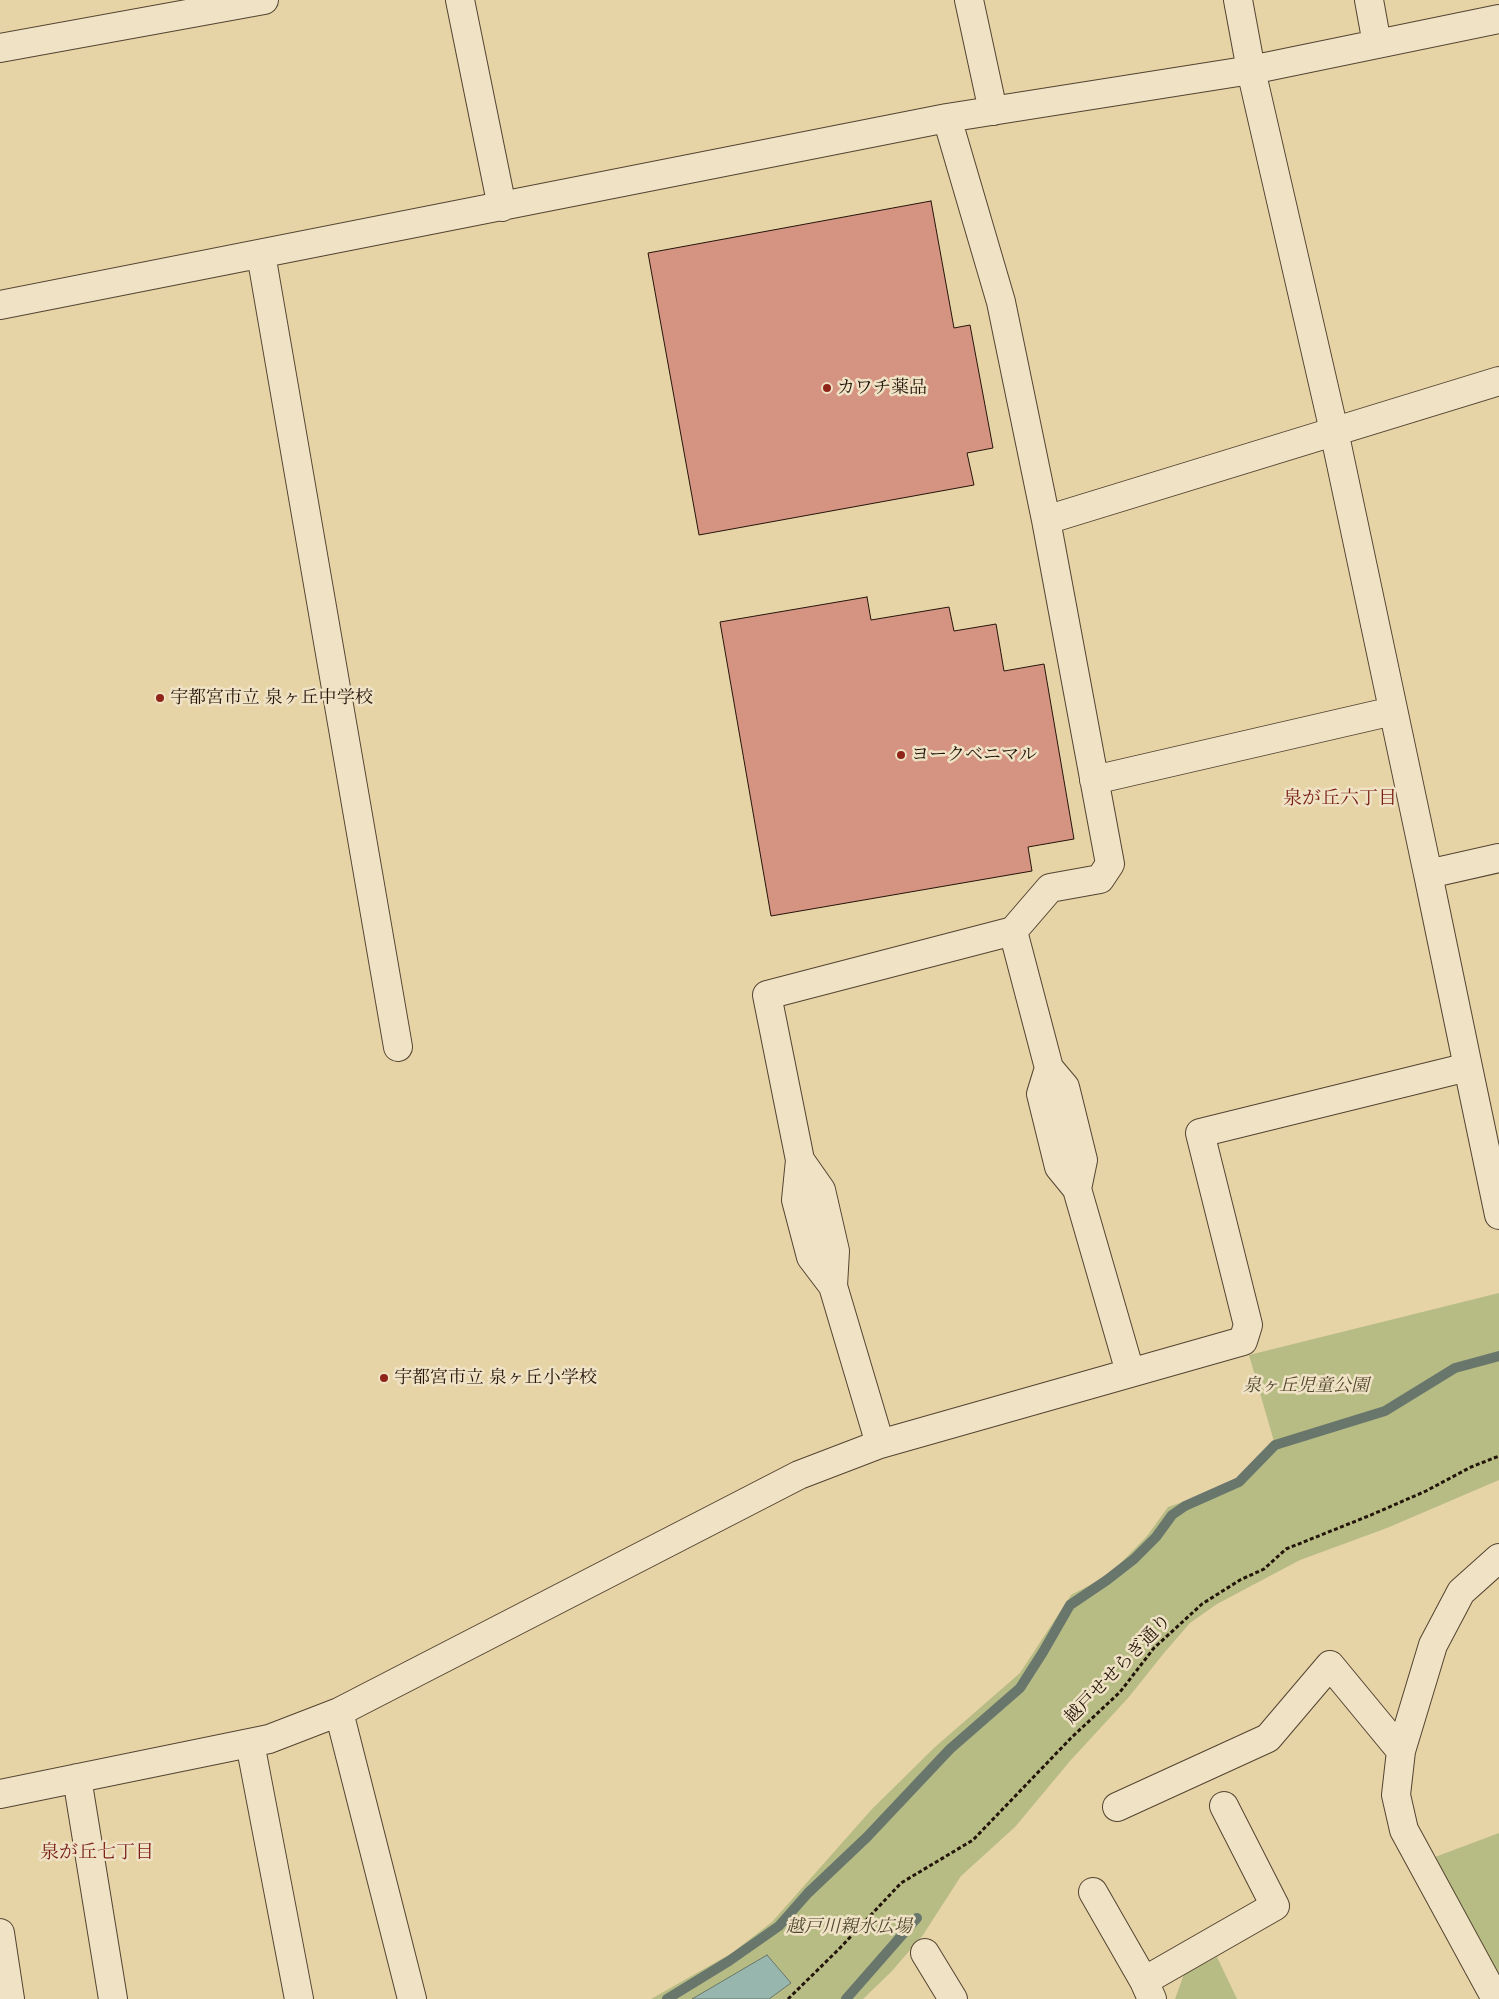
<!DOCTYPE html>
<html>
<head>
<meta charset="utf-8">
<style>
  body { margin:0 }
  canvas { display:block; background:#e6d3a6 }
</style>
</head>
<body>
<canvas width="1499" height="1999"></canvas>
<script>
const ctx = document.querySelector('canvas').getContext('2d');
ctx.lineJoin = 'round';
function fillPath(path, color) { ctx.fillStyle = color; ctx.fill(path, 'evenodd'); }
const toPath = rows => new Path2D(rows.map(r => 'M' + r).join(''));
function strokePath(path, color, width, dash) { ctx.strokeStyle = color; ctx.lineWidth = width; ctx.lineCap = dash ? 'butt' : 'round'; ctx.setLineDash(dash || []); ctx.stroke(path); }
function write(font, color, halo, rows, align = 'center') {
  ctx.font = font + ' "Libre Caslon Text","Noto Serif JP",serif'; ctx.lineWidth = 5; ctx.setLineDash([]); ctx.textBaseline = 'middle'; ctx.strokeStyle = halo; ctx.fillStyle = color; for (const [text, x, y, turn = 0] of rows) {
    ctx.save(); ctx.translate(x, y); ctx.rotate((+turn || 0) * Math.PI / 180); ctx.textAlign = isNaN(turn) ? turn : align; if (halo) ctx.strokeText(text, 0, 0); ctx.fillText(text, 0, 0); ctx.restore();
  }
}
const green = toPath([
  [1499,1293,1499,1480,1387,1528,1300,1560,1217,1604,1190,1623,1164,1653,1128,1698,1070,1761,1015,1827,961,1876,923,1935,892,1971,863,1999,651,1999,732,1953,772,1922,872,1809,935,1747,1020,1673,1071,1595,1109,1575,1147,1536,1168,1507,1234,1484,1275,1445,1249,1355],
  [1499,1833,1499,1981,1435,1857],
  [1217,1957,1237,1999,1175,1999,1184,1974]
]);
const water = toPath([
  [767,1955,791,1983,769,1999,692,1999,767,1955]
]);
const stream = toPath([
  [667,1999,729,1961,779,1926,808,1893,867,1837,950,1749,1020,1688,1043,1652,1070,1605,1107,1580,1134,1559,1156,1537,1172,1515,1185,1506,1239,1482,1275,1445,1385,1411,1455,1368,1499,1356],
  [846,1999,917,1918]
]);
const building = toPath([
  [931,201,954,328,970,325,993,448,967,453,974,485,699,535,648,253,931,201],
  [867,597,871,620,949,607,954,631,996,624,1004,671,1044,664,1074,839,1028,847,1032,871,771,916,720,622,867,597]
]);
const path = toPath([
  [788,1999,839,1949,901,1883,973,1840,1071,1738,1120,1692,1154,1648,1202,1604,1240,1580,1264,1569,1286,1549,1371,1515,1426,1491,1471,1467,1499,1456]
]);
const minor = toPath([
  [460,0,502,207],
  [969,0,993,111],
  [1238,0,1251,70,1334,431,1428,874],
  [1369,0,1377,44],
  [0,48,264,0],
  [261,254,398,1047],
  [0,305,947,118,1251,70,1499,19],
  [1046,520,1499,381],
  [1094,780,1393,711],
  [1013,931,1049,1068,1065,1087,1083,1160,1077,1189,1130,1372],
  [1468,1067,1499,1215],
  [1049,1068,1041,1094,1059,1167,1077,1189],
  [800,1160,796,1200,811,1257,833,1286],
  [880,1444,833,1286,835,1251,821,1190,800,1160,767,995,1013,931,1050,888,1100,879,1110,864,1046,520,1001,302,947,118],
  [339,1712,412,1999],
  [250,1743,299,1999],
  [77,1778,113,1999],
  [0,1794,269,1739,339,1712,799,1475,880,1444,1243,1341,1248,1325,1200,1133,1468,1067,1428,874,1499,858],
  [1117,1807,1268,1738,1330,1665,1401,1751],
  [1093,1892,1144,1981,1152,1999],
  [0,1933,10,1999],
  [925,1953,953,1999],
  [1144,1981,1275,1906,1224,1806],
  [1496,1999,1404,1830,1396,1795,1401,1751,1433,1645,1461,1592,1499,1558]
]);
const markers = [
  [827,388,5,"#8f2418"],
  [160,698,5,"#8f2418"],
  [901,755,5,"#8f2418"],
  [384,1378,5,"#8f2418"]
];
const poiNames = [
  ["カワチ薬品",837,388],
  ["宇都宮市立 泉ヶ丘中学校",170,698],
  ["ヨークベニマル",911,755],
  ["宇都宮市立 泉ヶ丘小学校",394,1378]
];
const parkNames = [
  ["泉ヶ丘児童公園",1306,1386],
  ["越戸川親水広場",849,1927]
];
const streetNames = [
  ["越戸せせらぎ通り",1118,1669,-46]
];
const neighbourhoodNames = [
  ["泉が丘六丁目",1340,799],
  ["泉が丘七丁目",97,1853]
];
fillPath(green, '#b7bc85');
fillPath(water, '#97b7ae');
strokePath(water, '#69766c', 1);
strokePath(stream, '#69766c', 10);
fillPath(building, '#d59381');
strokePath(building, '#24150a', 1);
strokePath(minor, '#544431', 30);
strokePath(path, '#24150a', 3, [4, 2.5]);
strokePath(minor, '#efe2c5', 28);
for (const [x, y, r, color] of markers) { const dot = new Path2D(); dot.arc(x, y, r, 0, 2 * Math.PI); ctx.fillStyle = color; ctx.fill(dot); strokePath(dot, '#efe2c5', 2); }
write('18px', '#24150a', '#efe2c5', poiNames, 'left');
write('italic 18px', '#50472f', '#efe2c5', parkNames);
write('18px', '#24150a', '#efe2c5', streetNames);
write('19px', '#7a1f14', '#efe2c5', neighbourhoodNames);
</script>
</body>
</html>
